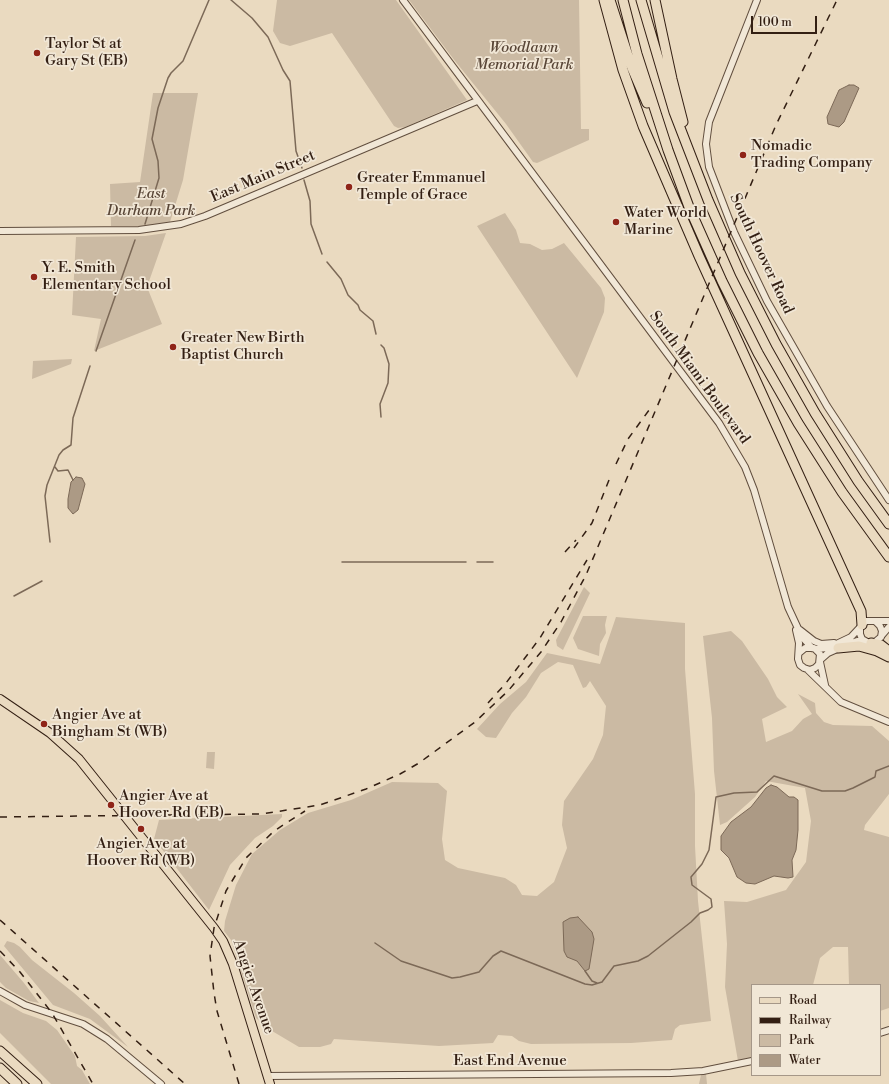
<!DOCTYPE html>
<html>
<head>
<meta charset="utf-8">
<style>
  body { margin:0 }
  #map { position:relative; width:889px; height:1084px; overflow:hidden; background:#eadac0; font-family:"Libre Bodoni",serif }
  canvas { display:block }
  .legend { position:absolute; left:751px; top:984px; width:130px; height:92px; box-sizing:border-box; background:#f1e7d6; border:1px solid #a59788; margin:0; padding:5px 7px; list-style:none; font-size:12px; color:#331f13 }
  .legend li { display:flex; align-items:center; gap:8px; height:20px }
  .legend b { width:20px; border:1px solid #a59788 }
  .scale { position:absolute; left:751px; top:16px; width:66px; height:18px; box-sizing:border-box; border:2px solid #331f13; border-top:0; padding-left:5px; font-size:12px; line-height:14px; white-space:nowrap; color:#331f13; -webkit-text-stroke:3px #f1e7d6; paint-order:stroke }
</style>
</head>
<body>
<div id="map">
<canvas width="889" height="1084"></canvas>
<ul class="legend">
<li><b style="height:5px;background:#eadac0"></b>Road</li>
<li><b style="height:5px;background:#331f13"></b>Railway</li>
<li><b style="height:11px;background:#cbbaa3"></b>Park</li>
<li><b style="height:11px;background:#ac9a85"></b>Water</li>
</ul>
<div class="scale">100 m</div>
</div>
<script>
const ctx = document.querySelector('canvas').getContext('2d');
ctx.lineJoin = 'round';
function fillPath(path, color) { ctx.fillStyle = color; ctx.fill(path, 'evenodd'); }
const toPath = rows => new Path2D(rows.map(r => 'M' + r).join(''));
function strokePath(path, color, width, dash) { ctx.strokeStyle = color; ctx.lineWidth = width; ctx.lineCap = dash ? 'butt' : 'round'; ctx.setLineDash(dash || []); ctx.stroke(path); }
function write(font, color, halo, rows, align = 'center') {
  ctx.font = font + ' "Libre Bodoni",serif'; ctx.lineWidth = 3.5; ctx.setLineDash([]); ctx.textBaseline = 'middle'; ctx.strokeStyle = halo; ctx.fillStyle = color; for (const [text, x, y, turn = 0] of rows) {
    ctx.save(); ctx.translate(x, y); ctx.rotate((+turn || 0) * Math.PI / 180); ctx.textAlign = isNaN(turn) ? turn : align; if (halo) ctx.strokeText(text, 0, 0); ctx.fillText(text, 0, 0); ctx.restore();
  }
}
const green = toPath([
  [277,0,396,0,467,100,405,127,398,128,394,126,332,33,290,46,280,43,273,31],
  [409,0,579,0,581,129,589,129,589,140,537,163,533,162,506,124,455,61],
  [153,93,198,93,183,180,170,222,152,226,111,226,110,184,140,182],
  [505,213,516,230,520,243,530,244,542,250,552,249,564,243,601,288,605,298,604,312,577,378,477,226],
  [166,233,147,287,162,324,94,351,101,319,72,315,76,237,145,236],
  [72,359,71,364,32,379,33,361],
  [584,587,590,593,563,650,557,646,556,640],
  [583,616,607,616,605,625,606,633,600,644,599,656,578,649,573,638],
  [616,617,685,623,685,669,695,794,695,846,698,901,711,1021,680,1025,675,1029,672,1040,631,1043,531,1044,519,1041,512,1036,498,1035,493,1043,439,1046,334,1039,331,1044,320,1047,299,1047,267,1028,256,1018,231,940,224,931,225,921,236,885,252,854,280,830,308,813,351,800,392,782,438,783,447,791,442,839,445,860,458,868,505,878,516,885,522,895,537,896,554,882,567,848,562,825,564,801,593,759,603,735,606,706,590,681,586,687,583,688,573,665,558,662,541,673,526,697,512,713,496,738,486,737,477,729,500,704,526,682,547,653,600,664],
  [731,631,742,641,768,679,777,697,787,707,762,719,766,742,792,731,803,719,812,714,798,694,815,703,816,713,824,722,833,725,872,726,889,741,889,794,865,825,864,830,889,837,889,1008,880,1011,880,985,849,985,848,947,833,947,820,958,813,985,752,985,752,1058,738,1061,725,987,727,944,724,901,747,902,786,890,806,862,811,821,805,788,766,781,755,797,727,822,720,825,714,771,712,718,703,636],
  [207,752,215,752,214,769,206,768],
  [282,814,282,817,273,826,255,838,230,865,209,910,154,839,159,820],
  [7,941,14,943,20,947,32,960,74,993,100,1016,128,1047,90,1019,53,1005,4,946],
  [0,955,24,983,39,1003,29,1001,6,988,0,982],
  [0,1000,23,1013,46,1021,57,1030,75,1056,77,1066,82,1070,90,1084,51,1084,0,1033],
  [706,1074,707,1084,699,1084,701,1075]
]);
const water = toPath([
  [849,85,854,85,859,88,844,122,839,127,828,124,827,117,839,90,849,85],
  [76,477,82,478,85,484,78,510,73,514,68,508,68,499,71,482,76,477],
  [771,785,777,787,789,797,794,797,798,800,798,830,796,850,792,860,793,877,788,878,774,876,755,884,746,883,737,877,729,858,721,850,721,836,731,822,751,807,766,788,771,785],
  [578,917,592,932,594,939,589,969,585,971,577,961,567,957,564,951,563,922,570,918,578,917]
]);
const stream = toPath([
  [231,0,252,18,268,37,283,70,290,81,296,151,302,168],
  [304,180,310,201,311,224,322,254],
  [145,224,159,178,158,161,152,139,158,108,168,78,171,73,183,61,209,0],
  [327,262,341,279,348,295,358,305,360,310,373,321,376,334],
  [381,345,384,348,389,364,388,383,380,404,381,417],
  [96,351,135,240],
  [55,467,58,471,68,470,73,480],
  [50,542,45,496,47,485,59,455,63,450,71,445,73,418,90,366],
  [342,562,466,562],
  [477,562,493,562],
  [14,596,42,581],
  [375,943,401,961,452,978,460,977,479,972,493,956,501,951,585,984,592,985,602,982,614,966,638,961,648,956,691,922,700,913,708,910,712,907,711,899,692,885,691,877,702,864,709,850,716,797,734,793,757,792,774,776,822,791,845,791,853,788,875,777,876,771,889,766],
  [585,971,592,981,597,983]
]);
const minor = toPath([
  [403,0,719,423,745,467,754,490,788,607,802,637,812,648],
  [757,0,709,122,706,144,709,167,734,232,767,301,827,406,889,500],
  [0,231,139,230,181,224,205,216,477,101],
  [860,628,860,634,862,639,869,643,875,642,881,637,882,631,880,626,876,622],
  [796,630,799,643,798,659,800,665,804,668,810,670,815,668,819,664,820,654,814,648,805,648,799,653],
  [800,630,814,641,821,644,834,643],
  [882,635,889,627],
  [845,645,857,641,865,642],
  [816,649,828,648,851,637,866,621,889,621],
  [820,660,828,653,837,649],
  [820,662,825,685],
  [808,670,841,702,889,722],
  [0,991,25,1005,83,1024,107,1039,161,1084],
  [880,1033,889,1030],
  [267,1076,671,1073,703,1071,752,1061]
]);
const major = toPath([
  [0,699,50,733,79,759,214,928,223,941,233,964,270,1084]
]);
const highway = toPath([
  [604,0,623,70,643,126,699,256,861,611,862,625],
  [610,0,632,68,647,103],
  [623,0,637,54,668,150,689,207,722,281,758,353,798,423,842,492,889,557],
  [641,0,674,112,708,200,740,273,776,344,815,413,858,481,889,524],
  [655,0,672,79,683,122],
  [871,643,881,645,889,651],
  [838,648,859,646,877,651,889,657],
  [0,1051,37,1084],
  [0,1068,17,1084]
]);
const rail = toPath([
  [616,464,628,439,652,406],
  [574,548,592,523,611,475],
  [565,552,576,540],
  [488,703,506,683,540,638,587,560],
  [0,817,261,814,320,805,366,789,400,774,419,763,475,722,508,691,541,652,561,622,586,575,776,125,837,0],
  [0,920,185,1084],
  [0,951,20,972,52,1013,93,1084],
  [239,1084,217,1011,214,993,210,956,214,928,226,891,246,858,274,831,305,811]
]);
const markers = [
  [37,53,4,"#8f2418"],
  [743,155,4,"#8f2418"],
  [349,187,4,"#8f2418"],
  [616,222,4,"#8f2418"],
  [34,277,4,"#8f2418"],
  [173,347,4,"#8f2418"],
  [44,724,4,"#8f2418"],
  [111,805,4,"#8f2418"],
  [141,829,4,"#8f2418"]
];
const poiNames = [
  ["Taylor St at",45,44],
  ["Gary St (EB)",45,61],
  ["Nomadic",751,146],
  ["Trading Company",751,163],
  ["Greater Emmanuel",357,178],
  ["Temple of Grace",357,195],
  ["Water World",624,213],
  ["Marine",624,230],
  ["Y. E. Smith",42,268],
  ["Elementary School",42,285],
  ["Greater New Birth",181,338],
  ["Baptist Church",181,355],
  ["Angier Ave at",52,715],
  ["Bingham St (WB)",52,732],
  ["Angier Ave at",119,796],
  ["Hoover Rd (EB)",119,813],
  ["Angier Ave at",141,844,"center"],
  ["Hoover Rd (WB)",141,861,"center"]
];
const parkNames = [
  ["Woodlawn",524,48],
  ["Memorial Park",524,65],
  ["East",151,194],
  ["Durham Park",151,211]
];
const streetNames = [
  ["East Main Street",263,177,-23],
  ["South Hoover Road",761,254,65],
  ["South Miami Boulevard",699,378,54],
  ["Angier Avenue",253,987,71],
  ["East End Avenue",510,1061]
];
fillPath(green, '#cbbaa3');
fillPath(water, '#ac9a85');
strokePath(water, '#7c6957', 1);
strokePath(stream, '#7c6957', 1.5);
strokePath(minor, '#614e3e', 8);
strokePath(major, '#331f13', 10);
strokePath(highway, '#331f13', 11);
strokePath(minor, '#f1e7d6', 6);
strokePath(major, '#eadac0', 8);
strokePath(highway, '#eadac0', 9);
strokePath(rail, '#331f13', 1.5, [7, 7]);
for (const [x, y, r, color] of markers) { const dot = new Path2D(); dot.arc(x, y, r, 0, 2 * Math.PI); ctx.fillStyle = color; ctx.fill(dot); strokePath(dot, '#f1e7d6', 1.5); }
write('15px', '#331f13', '#f1e7d6', poiNames, 'left');
write('italic 15px', '#594637', '#f1e7d6', parkNames);
write('15px', '#331f13', '#f1e7d6', streetNames);
</script>
</body>
</html>
